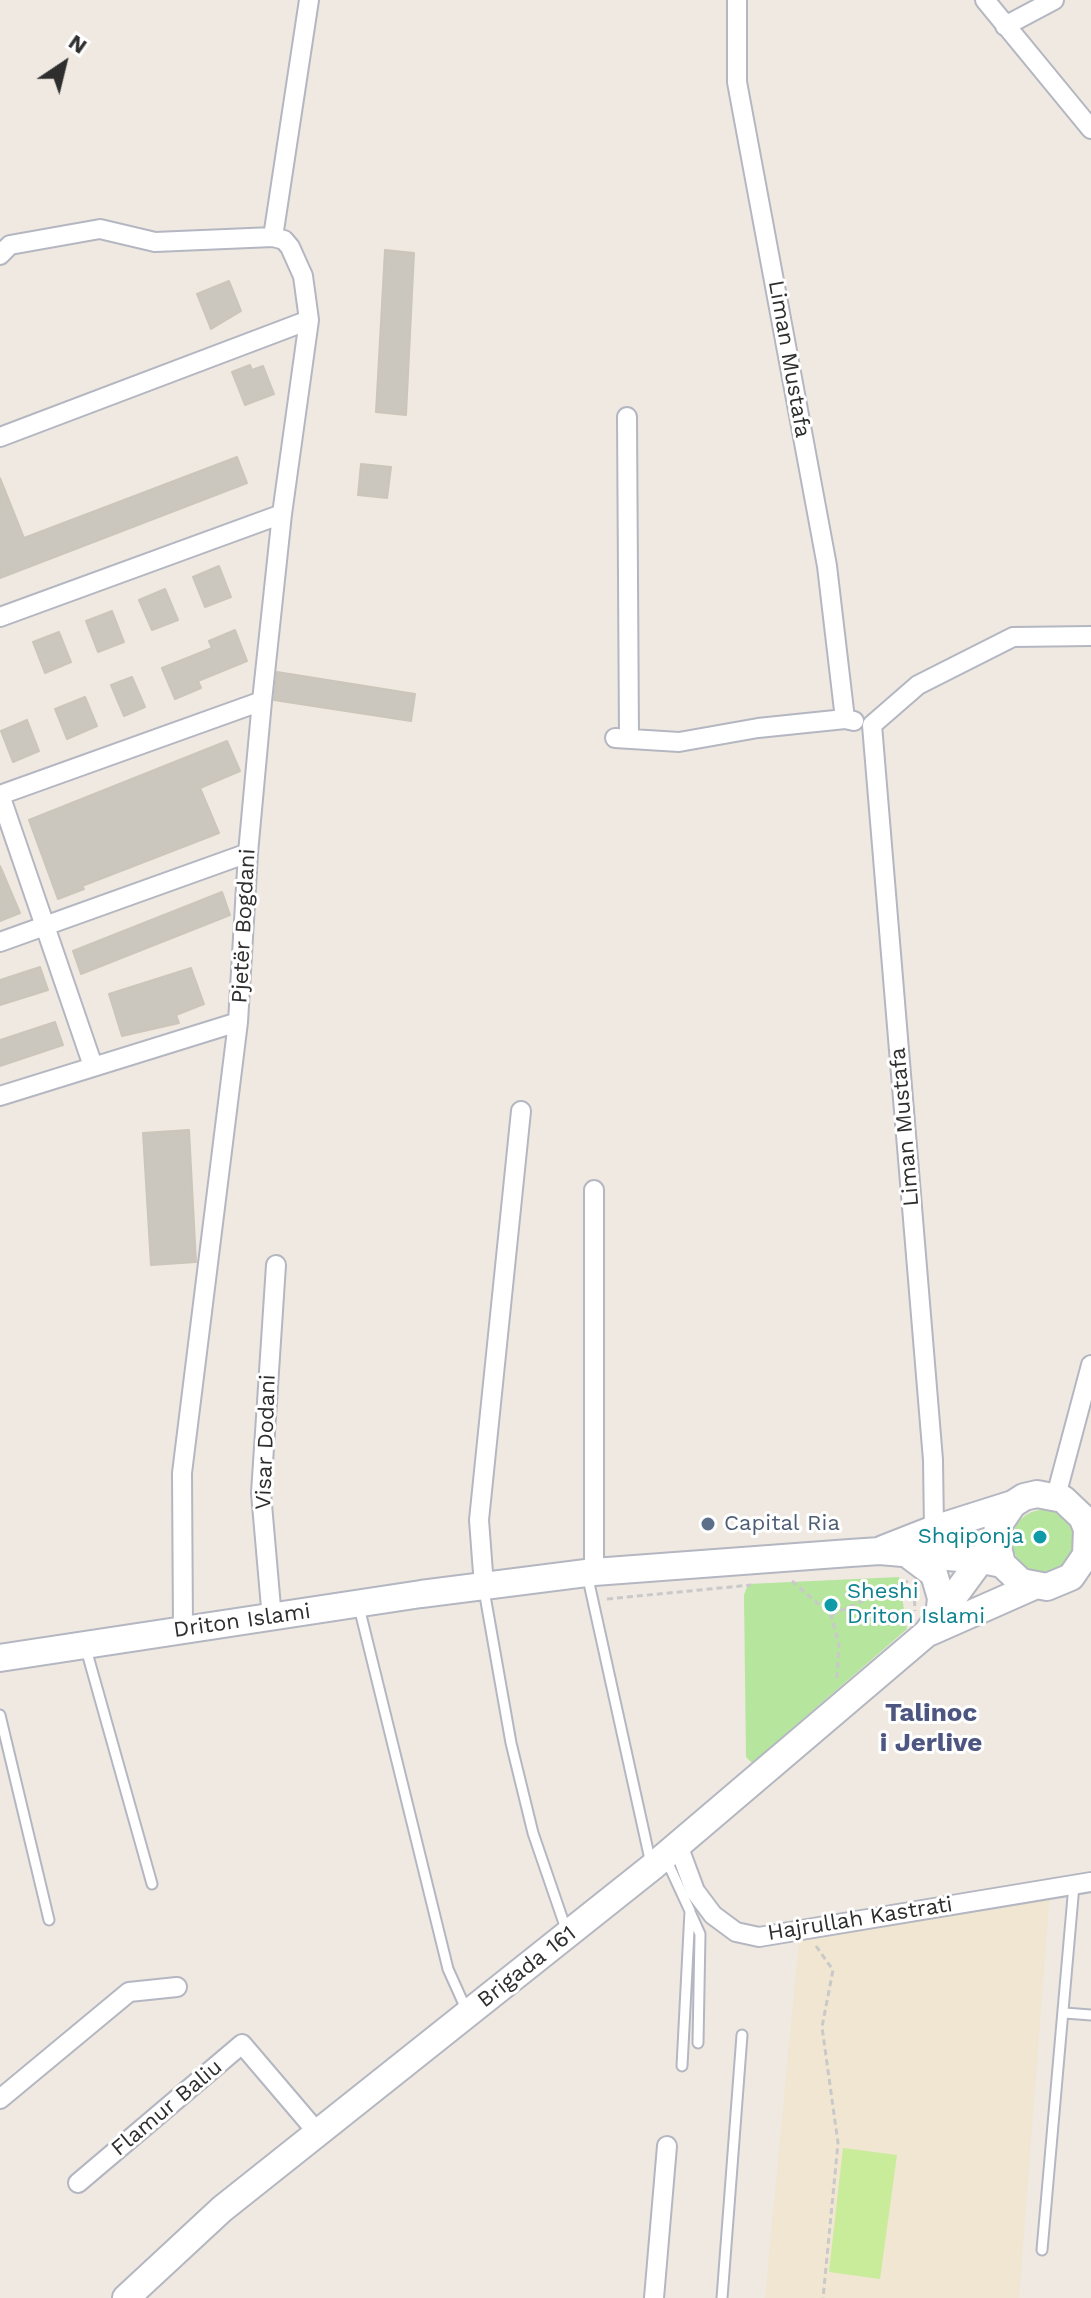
<!DOCTYPE html>
<html>
<head>
<meta charset="utf-8">
<style>
  body { margin:0 }
  #map { position:relative; width:1091px; height:2298px; overflow:hidden; background:#efe9e1; font-family:"Work Sans",sans-serif }
  canvas { display:block }
  .north { position:absolute; left:24px; top:24px; width:80px; height:80px; -webkit-text-stroke:6px #fff; paint-order:stroke; rotate:35deg; font-size:22px; font-weight:700; line-height:32px; text-align:center; color:#2e2e2e }
  .north::after { content:''; display:block; margin:auto; width:28px; height:36px; background:#2e2e2e; clip-path:polygon(50% 0,100% 100%,50% 72%,0 100%) }
</style>
</head>
<body>
<div id="map">
<canvas width="1091" height="2298"></canvas>
<div class="north">N</div>
</div>
<script>
const ctx = document.querySelector('canvas').getContext('2d');
ctx.lineJoin = 'round';
function fillPath(path, color) { ctx.fillStyle = color; ctx.fill(path, 'evenodd'); }
const toPath = rows => new Path2D(rows.map(r => 'M' + r).join(''));
function strokePath(path, color, width, dash) { ctx.strokeStyle = color; ctx.lineWidth = width; ctx.lineCap = dash ? 'butt' : 'round'; ctx.setLineDash(dash || []); ctx.stroke(path); }
function write(font, color, halo, rows, align = 'center') {
  ctx.font = font + ' "Work Sans",sans-serif'; ctx.lineWidth = 6; ctx.setLineDash([]); ctx.textBaseline = 'middle'; ctx.strokeStyle = halo; ctx.fillStyle = color; for (const [text, x, y, turn = 0] of rows) {
    ctx.save(); ctx.translate(x, y); ctx.rotate((+turn || 0) * Math.PI / 180); ctx.textAlign = isNaN(turn) ? turn : align; if (halo) ctx.strokeText(text, 0, 0); ctx.fillText(text, 0, 0); ctx.restore();
  }
}
const education = toPath([
  [1051,1879,1019,2298,765,2298,800,1930]
]);
const green = toPath([
  '1012 1541a31 31 0 1 1 62 0a31 31 0 1 1-62 0Z',
  [899,1577,907,1629,752,1763,746,1757,744,1595,748,1584]
]);
const pitch = toPath([
  [843,2148,897,2155,880,2279,829,2272]
]);
const building = toPath([
  [385,250,414,253,406,415,376,412,385,250],
  [229,281,241,311,211,329,197,294,229,281],
  [250,365,252,370,263,366,274,394,245,405,232,372,250,365],
  [237,457,247,483,0,578,0,478,24,538,237,457],
  [361,464,391,467,387,498,358,495,361,464],
  [219,566,231,597,205,607,193,577,219,566],
  [165,589,178,620,152,630,139,600,165,589],
  [112,611,124,642,98,652,86,621,112,611],
  [235,630,247,661,198,681,201,688,175,699,162,668,212,648,209,641,235,630],
  [59,632,71,662,45,673,33,642,59,632],
  [277,672,415,694,411,721,274,700,277,672],
  [132,677,145,707,124,716,111,685,132,677],
  [85,697,97,726,67,739,55,709,85,697],
  [27,720,39,751,13,762,1,731,27,720],
  [227,741,240,771,200,788,219,833,82,886,84,889,58,899,29,820,227,741],
  [0,866,20,913,0,921,0,866],
  [222,892,230,915,81,974,73,951,222,892],
  [40,967,48,990,0,1005,0,980,40,967],
  [191,968,204,1004,176,1015,179,1023,122,1036,109,994,191,968],
  [55,1022,63,1045,0,1066,0,1040,55,1022],
  [189,1130,196,1262,151,1265,143,1133,189,1130]
]);
const path = toPath([
  [792,1581,831,1615,839,1644,837,1678],
  [914,1590,915,1611],
  [607,1599,751,1585],
  [831,1615,908,1581],
  [816,1946,833,1970,822,2027,838,2143,823,2298]
]);
const lane = toPath([
  [587,1574,651,1864],
  [484,1590,511,1743,533,1833,567,1932],
  [359,1607,448,1969,466,2009],
  [86,1649,152,1884],
  [0,1715,49,1920],
  [666,1859,690,1911,682,2066],
  [691,1914,700,1934,698,2043],
  [1065,2013,1091,2015],
  [1042,2250,1074,1885],
  [722,2298,742,2035]
]);
const street = toPath([
  [737,0,737,82,827,566,845,719],
  [985,0,1091,129],
  [1005,26,1054,0],
  [273,237,309,0],
  [0,255,10,245,100,229,155,242,273,237,284,240,290,247,303,276,309,320,282,514,262,701,248,853,238,1022,182,1473,183,1629],
  [627,417,629,739],
  [0,437,309,320],
  [0,617,282,514],
  [615,738,679,742,758,728,845,719,854,721],
  [0,942,248,853],
  [93,1066,0,795,262,701],
  [0,1096,238,1022],
  [594,1190,594,1572],
  [1056,1496,1091,1365],
  [934,1529,933,1460,872,725,918,685,1013,637,1091,636],
  [484,1586,479,1520,521,1111],
  [272,1619,261,1493,276,1265],
  [678,1845,695,1891,713,1915,736,1932,759,1937,1091,1882],
  [0,2099,129,1992,177,1987],
  [78,2183,242,2044,317,2132],
  [654,2298,667,2146]
]);
const secondary = toPath([
  [883,1549,934,1529,1013,1504],
  [906,1553,934,1574,941,1598,939,1617],
  [930,1632,1034,1586],
  [0,1658,421,1594,594,1572,850,1553,880,1551,982,1560,1002,1564,1021,1582,1047,1587,1071,1577,1086,1555,1087,1529,1082,1517,1063,1499,1037,1494,1024,1497,1013,1504,998,1526,996,1539,1002,1564],
  [126,2298,222,2209,652,1867,927,1633,988,1550]
]);
const markers = [
  [708,1524,8,"#5c6f8a"],
  [1040,1537,8,"#0f9aa8"],
  [831,1605,8,"#0f9aa8"]
];
const streetNames = [
  ["Liman Mustafa",789,359,80],
  ["Pjetër Bogdani",244,926,-87],
  ["Liman Mustafa",905,1127,-95],
  ["Visar Dodani",266,1442,-88],
  ["Driton Islami",242,1621,-8],
  ["Hajrullah Kastrati",860,1919,-9],
  ["Brigada 161",527,1967,-38],
  ["Flamur Baliu",167,2108,-40]
];
const serviceNames = [
  ["Capital Ria",724,1524]
];
const cultureNames = [
  ["Shqiponja",1024,1537],
  ["Sheshi",847,1592,"left"],
  ["Driton Islami",847,1617,"left"]
];
const quarterNames = [
  ["Talinoc",931,1713],
  ["i Jerlive",931,1743]
];
fillPath(education, '#f0e6d1');
fillPath(green, '#b6e59e');
fillPath(pitch, '#c9ec9a');
fillPath(building, '#cbc7bf');
strokePath(building, '#cbc5ba', 2);
strokePath(lane, '#b4b7c1', 13);
strokePath(street, '#b4b7c1', 22);
strokePath(secondary, '#b4b7c1', 30);
strokePath(path, '#c9c9c9', 3, [6, 4]);
strokePath(lane, '#fff', 9);
strokePath(street, '#fff', 18);
strokePath(secondary, '#fff', 26);
for (const [x, y, r, color] of markers) { const dot = new Path2D(); dot.arc(x, y, r, 0, 2 * Math.PI); ctx.fillStyle = color; ctx.fill(dot); strokePath(dot, '#fff', 3); }
write('22px', '#2e2e2e', '#fff', streetNames);
write('22px', '#4e5e75', '#fff', serviceNames, 'left');
write('22px', '#0d838f', '#fff', cultureNames, 'right');
write('bold 26px', '#4d5680', '#fff', quarterNames);
</script>
</body>
</html>
